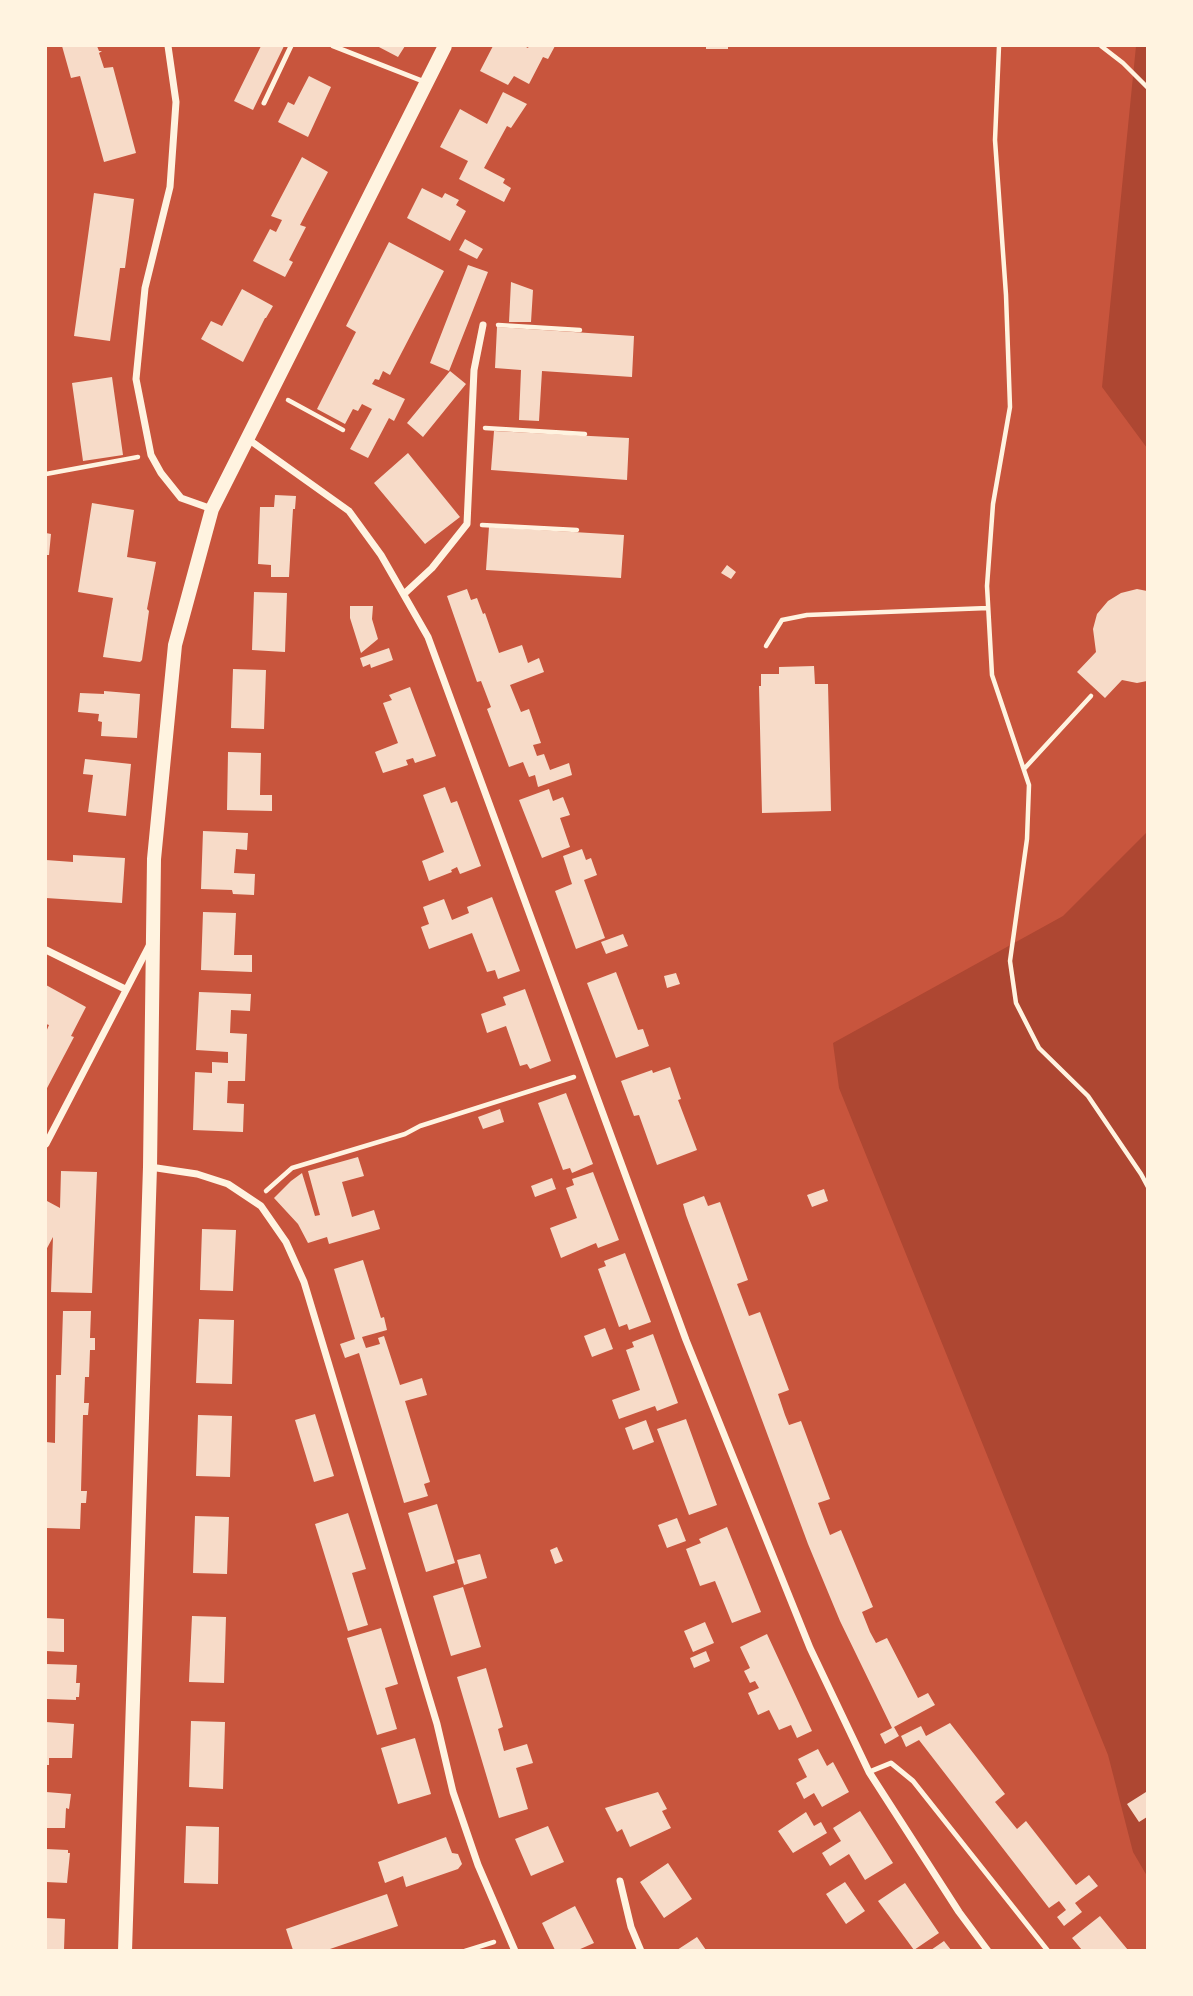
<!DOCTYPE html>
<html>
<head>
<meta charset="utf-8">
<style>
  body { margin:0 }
  #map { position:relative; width:1193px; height:1996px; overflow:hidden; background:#c8553d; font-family:"PT Sans",sans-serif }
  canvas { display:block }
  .frame { position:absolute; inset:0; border:47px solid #fff3e0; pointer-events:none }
</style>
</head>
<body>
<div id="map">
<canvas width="1193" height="1996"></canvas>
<div class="frame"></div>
</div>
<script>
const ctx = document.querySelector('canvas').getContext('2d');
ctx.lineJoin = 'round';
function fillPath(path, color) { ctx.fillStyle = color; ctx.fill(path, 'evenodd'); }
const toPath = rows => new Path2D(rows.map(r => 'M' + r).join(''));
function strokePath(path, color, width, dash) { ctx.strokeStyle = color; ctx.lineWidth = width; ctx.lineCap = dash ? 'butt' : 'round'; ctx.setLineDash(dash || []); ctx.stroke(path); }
const green = toPath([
  [1136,46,1147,46,1147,448,1102,387],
  [1147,832,1147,1876,1133,1852,1108,1755,839,1088,833,1043,1063,916]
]);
const building = toPath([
  [62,46,97,46,99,51,102,51,99,53,104,68,113,67,136,153,104,162,80,76,71,78],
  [261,46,284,46,253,110,234,101],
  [377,46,405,46,398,57],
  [493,46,524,46,528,48,529,46,555,46,548,59,543,57,529,84,514,76,508,85,480,71],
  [706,46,728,46,728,49,706,49],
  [309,76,331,87,308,137,278,122,288,102,294,105],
  [503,92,527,104,511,128,507,126,484,168,505,179,503,183,511,188,504,202,459,179,468,161,440,147,460,109,487,124],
  [302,157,328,172,300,225,306,227,289,260,293,262,285,277,253,261,270,229,276,232,282,220,271,216],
  [422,188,442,198,445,193,459,200,456,205,466,211,450,241,407,218],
  [94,193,134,199,125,268,120,268,110,341,74,336],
  [465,239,483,249,477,259,459,250],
  [389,242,444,271,390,375,383,371,379,380,375,379,372,384,405,399,394,421,389,418,368,458,350,449,372,409,362,404,358,411,353,409,345,424,317,409,356,332,346,326],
  [468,265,488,272,449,371,430,363],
  [511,282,533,290,531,322,509,322],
  [242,289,273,306,266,318,265,318,243,362,201,339,211,321,222,326],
  [497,327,634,336,632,377,542,371,539,421,519,420,521,370,495,368],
  [450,371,466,384,423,437,407,423],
  [112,377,123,455,83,461,72,383],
  [494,431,629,438,627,480,491,470],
  [408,453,460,517,425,544,374,483],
  [275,495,296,496,295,509,293,509,289,577,271,577,271,565,258,564,260,507,274,507],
  [92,503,134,510,127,557,156,562,147,609,149,611,142,660,140,662,103,657,113,598,78,592],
  [489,527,624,535,621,578,486,570],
  [46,533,51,534,49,555,46,555],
  [727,565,736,572,731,579,721,573],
  [467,589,471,600,477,598,483,614,485,613,499,653,522,645,528,663,539,658,544,672,510,685,521,712,529,709,541,743,533,745,537,756,544,754,550,770,569,763,572,775,538,787,535,775,529,777,523,762,509,767,487,709,491,707,481,681,477,682,447,596],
  [1137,589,1147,591,1147,681,1137,683,1122,680,1105,698,1077,672,1096,652,1093,629,1097,614,1108,601,1121,593],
  [254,592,287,593,285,652,252,650],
  [350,606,373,606,372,619,378,639,361,653,350,618],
  [389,648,393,660,371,668,370,664,363,667,360,658],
  [814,666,815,684,828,684,831,811,762,813,759,686,761,686,761,674,779,674,779,667],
  [233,669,266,670,264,729,231,728],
  [410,687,436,756,415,763,413,758,406,760,408,765,383,773,375,752,398,743,383,703,392,700,389,695],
  [104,691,140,694,137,738,101,736,102,722,98,721,99,714,78,712,80,693,104,694],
  [228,752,261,753,260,795,272,795,272,811,227,810],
  [85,759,131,764,126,816,88,812,93,775,83,774],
  [445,787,451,803,457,801,481,866,460,874,457,867,451,870,452,872,429,881,422,861,444,852,423,795],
  [549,789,553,801,563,797,570,815,560,818,570,847,542,858,519,800],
  [203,831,248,833,247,850,236,849,234,873,255,874,254,895,233,894,232,890,201,889],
  [582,849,586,860,591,858,597,875,584,880,605,938,576,949,555,891,572,884,563,856],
  [73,855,125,858,122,903,46,898,46,860,73,862],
  [492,897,520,971,498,979,495,970,487,972,472,933,429,949,421,927,429,924,423,907,444,899,452,920,469,913,467,907],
  [203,912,236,913,234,955,252,955,252,972,201,970],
  [623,934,628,946,606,954,601,942],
  [616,972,638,1030,643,1029,649,1046,616,1058,587,983],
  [676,973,680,984,667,988,664,976],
  [46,985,86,1007,71,1036,74,1037,46,1090,46,1032,49,1025,46,1024],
  [525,989,551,1061,530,1069,527,1064,520,1066,506,1026,487,1033,481,1014,506,1005,503,997],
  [199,992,251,994,250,1011,231,1010,230,1033,247,1034,245,1081,228,1081,227,1103,244,1104,243,1132,193,1130,195,1072,212,1073,212,1062,228,1063,228,1052,196,1050],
  [670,1067,681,1099,678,1100,697,1150,657,1165,639,1115,634,1116,621,1081,652,1070,653,1073],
  [566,1093,593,1164,572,1173,570,1168,563,1170,538,1103],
  [500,1109,504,1122,483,1129,478,1117],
  [358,1157,364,1176,342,1182,349,1206,352,1217,374,1210,380,1229,329,1244,327,1237,308,1243,298,1224,274,1198,291,1181,302,1173,315,1216,320,1215,308,1171],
  [61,1171,97,1172,92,1293,51,1292,53,1237,46,1250,46,1205,47,1201,60,1208],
  [593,1172,619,1240,598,1248,596,1243,561,1258,550,1228,577,1218,566,1188,574,1185,572,1179],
  [552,1178,556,1189,535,1197,531,1186],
  [824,1189,828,1201,812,1207,807,1195],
  [704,1196,708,1206,720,1202,748,1280,737,1284,749,1316,760,1312,789,1390,778,1394,785,1415,789,1425,801,1421,830,1499,818,1503,822,1514,830,1535,841,1530,873,1607,862,1612,870,1632,876,1643,887,1638,918,1698,928,1693,935,1705,894,1727,899,1736,885,1744,880,1734,892,1728,840,1621,808,1544,686,1215,683,1204],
  [202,1229,236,1230,233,1291,200,1290],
  [625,1253,651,1322,629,1330,627,1324,619,1327,598,1269,606,1266,604,1261],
  [363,1260,381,1318,384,1317,387,1330,362,1337,366,1348,380,1344,378,1338,384,1336,400,1385,422,1378,427,1395,405,1401,430,1482,424,1484,428,1496,404,1503,359,1353,345,1358,340,1344,355,1339,334,1269],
  [63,1311,91,1311,90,1338,95,1338,95,1350,90,1350,89,1377,85,1377,84,1403,89,1403,88,1415,83,1415,81,1491,87,1491,86,1503,81,1503,80,1529,46,1528,46,1442,55,1443,55,1440,56,1375,61,1375],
  [199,1319,234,1320,232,1384,196,1383],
  [605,1328,613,1349,592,1357,584,1336],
  [653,1334,678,1403,657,1411,655,1406,619,1419,612,1400,640,1390,626,1350,634,1347,632,1342],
  [315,1414,334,1476,314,1482,295,1420],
  [198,1415,232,1416,230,1477,196,1476],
  [686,1419,717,1505,689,1515,657,1429],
  [646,1420,654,1442,633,1450,625,1428],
  [437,1504,455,1563,426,1572,408,1513],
  [348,1513,366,1569,352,1573,368,1625,348,1631,315,1524],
  [195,1516,229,1517,227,1574,193,1573],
  [677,1518,686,1541,667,1548,658,1525],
  [727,1527,761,1612,732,1623,715,1581,700,1586,686,1549,701,1543,699,1539],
  [557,1547,563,1561,555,1564,550,1550],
  [480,1554,487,1578,464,1585,457,1560],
  [463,1587,481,1647,451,1656,433,1596],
  [192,1616,226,1617,224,1683,189,1682],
  [46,1618,64,1619,64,1652,46,1651],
  [705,1622,714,1643,693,1652,684,1631],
  [381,1628,398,1684,385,1688,397,1729,377,1735,347,1638],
  [767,1634,812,1731,797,1738,791,1725,779,1730,769,1710,758,1715,748,1693,759,1688,755,1681,750,1683,744,1671,750,1668,740,1647],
  [706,1651,710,1661,694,1668,690,1658],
  [46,1664,77,1665,76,1683,80,1683,79,1697,76,1697,76,1700,46,1699],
  [486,1668,503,1727,498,1729,504,1751,527,1744,533,1763,516,1768,528,1809,499,1818,457,1677],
  [191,1721,225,1722,223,1789,189,1787],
  [46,1722,74,1724,72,1758,49,1758,49,1765,46,1765],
  [950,1723,1005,1794,995,1802,1017,1829,1026,1821,1076,1885,1089,1875,1098,1886,1075,1903,1082,1912,1064,1926,1057,1917,1066,1910,1059,1901,1049,1908,919,1740,906,1747,901,1736,921,1726,926,1736],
  [415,1738,431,1794,398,1804,381,1748],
  [818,1749,827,1766,833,1762,849,1792,822,1807,814,1793,804,1799,796,1783,807,1777,798,1759],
  [46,1792,71,1794,69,1809,66,1808,65,1828,46,1828],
  [658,1792,667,1809,662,1811,671,1828,630,1847,622,1829,617,1832,605,1808],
  [1146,1792,1147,1817,1139,1822,1127,1804],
  [860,1811,893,1863,865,1880,849,1854,830,1866,822,1853,841,1841,833,1828],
  [806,1812,814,1826,821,1822,827,1833,793,1853,778,1831],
  [186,1826,219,1827,218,1884,184,1883],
  [548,1826,564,1862,531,1876,515,1839],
  [446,1837,452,1853,458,1854,462,1864,458,1869,406,1887,403,1876,385,1883,378,1862],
  [46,1849,68,1850,68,1853,70,1853,67,1883,46,1882],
  [668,1863,692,1899,664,1918,640,1882],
  [845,1882,865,1911,846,1924,826,1894],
  [905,1883,939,1933,914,1950,878,1901],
  [387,1894,398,1926,327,1950,293,1950,286,1929],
  [575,1906,594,1943,578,1950,555,1950,542,1923],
  [1100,1916,1118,1938,1128,1950,1082,1950,1072,1938],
  [46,1918,65,1919,64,1950,46,1949],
  [697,1937,706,1950,677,1950],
  [944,1941,951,1950,931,1950]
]);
const path = toPath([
  [999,46,995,140,1006,295,1010,407,993,504,987,586,992,675,1029,785,1027,839,1010,961,1016,1003,1039,1048,1088,1096,1141,1174,1148,1187],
  [1101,46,1123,63,1148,88],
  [498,325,580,330],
  [288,400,343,430],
  [485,428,585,434],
  [46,474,138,457],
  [482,525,577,530],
  [766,646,782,620,807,615,988,608],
  [1024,769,1091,696],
  [266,1191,292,1168,405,1134,420,1126,574,1077],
  [465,1951,494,1942]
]);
const service = toPath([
  [333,46,425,82],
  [264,103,291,46],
  [869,1772,891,1763,913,1781,1048,1951]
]);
const minor = toPath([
  [168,46,176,102,170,187,145,288,136,379,151,455,161,473,181,498,212,509],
  [248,439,349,511,381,555,428,637,686,1340,810,1648,869,1772,959,1912,988,1951],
  [404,594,432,568,467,524,474,370,483,325],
  [46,950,125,989],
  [46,1144,149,946],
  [150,1167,197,1174,228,1184,261,1206,286,1242,304,1282,437,1724,453,1792,478,1865,515,1951],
  [620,1881,631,1927,641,1951]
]);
const secondary = toPath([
  [125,1951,150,1167,154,859,175,645,212,509,445,46]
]);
fillPath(green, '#ae4732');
fillPath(building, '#f7dbc8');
strokePath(path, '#fff3e0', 4.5);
strokePath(service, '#fff3e0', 5);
strokePath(minor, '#fff3e0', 7);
strokePath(secondary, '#fff3e0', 14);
</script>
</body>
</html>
